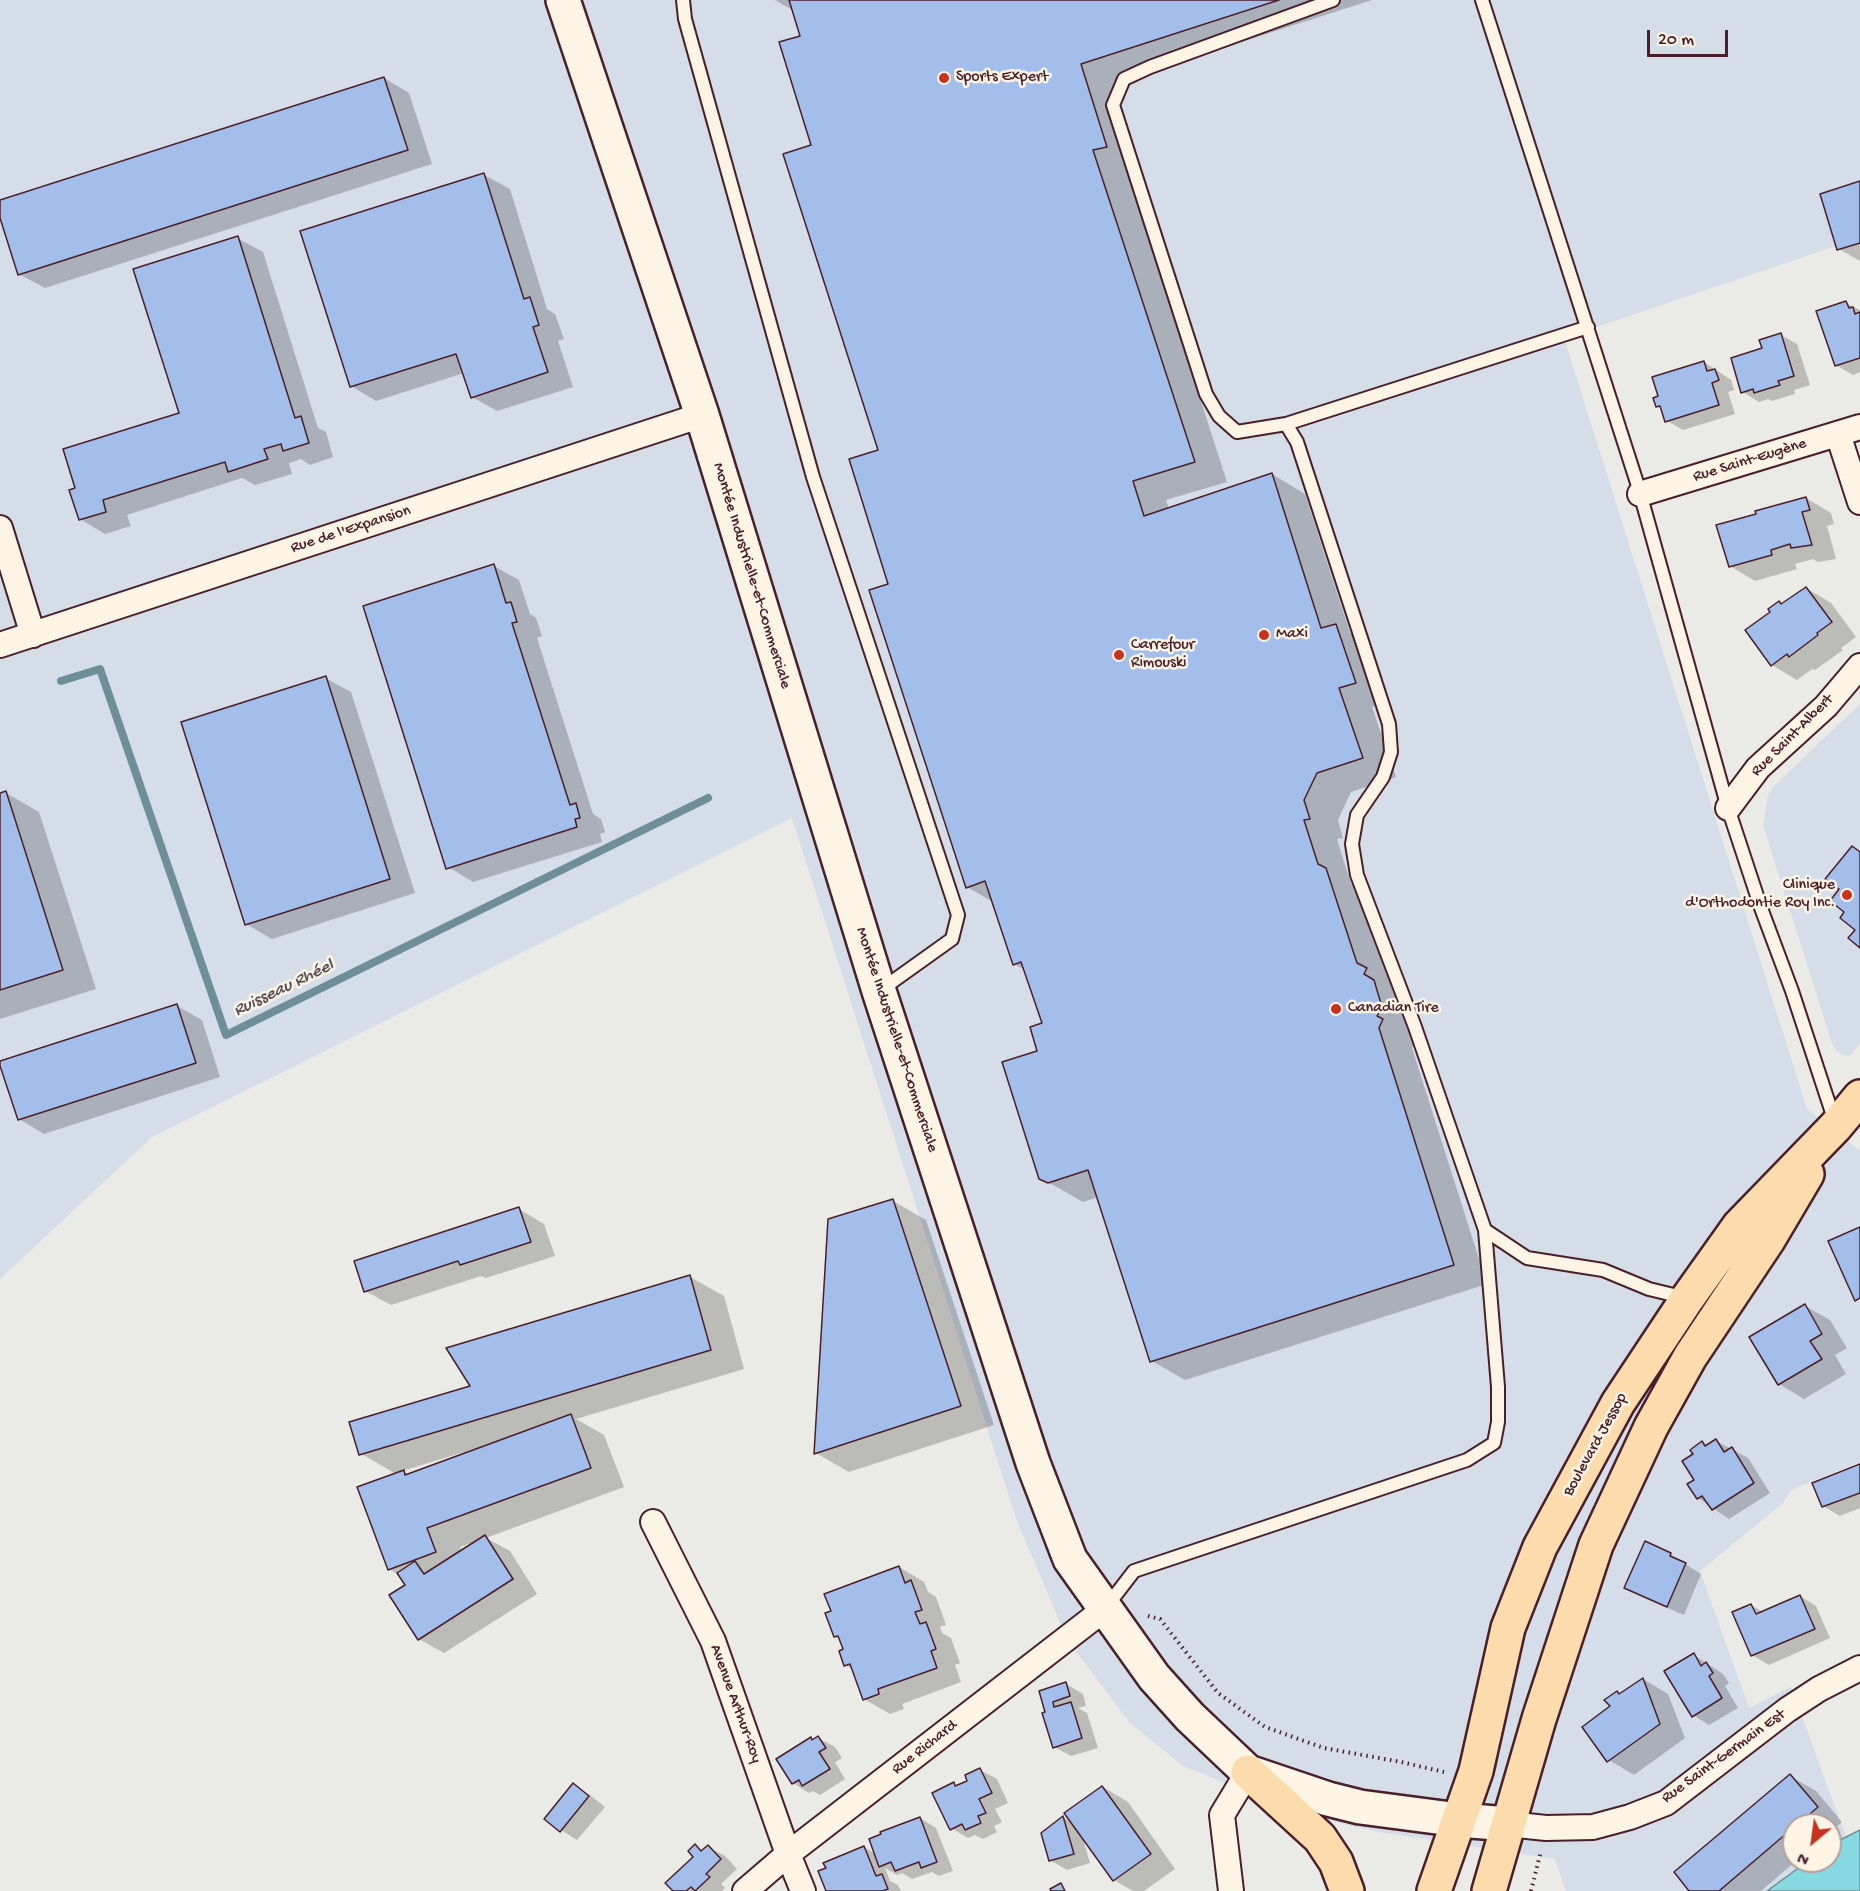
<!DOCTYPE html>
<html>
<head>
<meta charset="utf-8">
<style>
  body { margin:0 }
  #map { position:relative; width:1860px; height:1891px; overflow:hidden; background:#eaeae6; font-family:"Gochi Hand",sans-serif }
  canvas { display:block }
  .north { position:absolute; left:1782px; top:1813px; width:60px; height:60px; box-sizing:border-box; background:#fcf5e5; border:2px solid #b59f9b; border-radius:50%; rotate:209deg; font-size:16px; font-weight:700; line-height:24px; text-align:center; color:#4a1f2b }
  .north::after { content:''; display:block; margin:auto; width:21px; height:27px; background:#c8321e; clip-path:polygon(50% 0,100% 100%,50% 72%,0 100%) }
  .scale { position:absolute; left:1647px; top:30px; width:81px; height:27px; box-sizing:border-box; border:3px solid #4a1f2b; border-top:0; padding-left:8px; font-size:18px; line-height:21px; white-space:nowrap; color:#4a1f2b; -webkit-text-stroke:4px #fcf5e5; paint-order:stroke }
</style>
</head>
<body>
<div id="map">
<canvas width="1860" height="1891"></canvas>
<div class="north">N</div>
<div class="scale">20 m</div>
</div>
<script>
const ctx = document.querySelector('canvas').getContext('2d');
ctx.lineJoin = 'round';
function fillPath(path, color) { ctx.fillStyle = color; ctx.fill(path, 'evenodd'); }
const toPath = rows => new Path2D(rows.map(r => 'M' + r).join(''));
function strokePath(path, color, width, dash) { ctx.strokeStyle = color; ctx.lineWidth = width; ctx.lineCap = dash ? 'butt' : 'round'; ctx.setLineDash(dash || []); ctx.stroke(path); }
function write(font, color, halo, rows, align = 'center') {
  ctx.font = font + ' "Gochi Hand",sans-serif'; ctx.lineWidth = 5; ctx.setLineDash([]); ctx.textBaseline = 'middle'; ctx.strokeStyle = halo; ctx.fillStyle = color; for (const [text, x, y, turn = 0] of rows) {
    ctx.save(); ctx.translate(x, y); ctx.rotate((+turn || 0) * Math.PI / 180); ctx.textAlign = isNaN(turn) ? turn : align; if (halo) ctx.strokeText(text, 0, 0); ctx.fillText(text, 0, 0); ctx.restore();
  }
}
const built = toPath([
  [0,0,1860,0,1860,238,1564,338,1807,1109,1860,1151,1860,1462,1791,1490,1783,1503,1700,1571,1749,1708,1791,1687,1846,1837,1830,1845,1830,1825,1794,1825,1794,1861,1808,1861,1767,1891,1566,1891,1555,1859,1379,1832,1309,1816,1183,1766,1129,1722,1067,1639,1017,1521,792,818,152,1137,0,1279],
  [1860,704,1860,1043,1850,1056,1843,1055,1836,1050,1832,1043,1763,825,1768,795,1774,786]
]);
const water = toPath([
  [1860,1830,1860,1891,1767,1891,1808,1861,1830,1861,1830,1845,1860,1830]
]);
const shadow = toPath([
  [775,0,1372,0,1114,83,1140,166,1126,169,1227,482,1166,500,1169,509,1272,474,1305,494,1350,633,1370,645,1388,702,1372,707,1396,777,1351,792,1338,820,1343,838,1337,839,1351,884,1360,889,1391,984,1400,989,1415,1027,1411,1036,1416,1039,1412,1048,1487,1284,1185,1380,1152,1361,1098,1197,1083,1202,1041,1178,1039,1052,1043,1024,1025,970,1014,964,993,902,967,887,890,585,880,451,802,37,794,11],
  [384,78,409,93,432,164,45,288,19,274,0,213,0,201],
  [484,175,510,189,547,309,555,314,564,339,558,341,573,387,497,411,472,397,464,373,376,401,351,386],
  [1860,183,1860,261,1839,249],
  [237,238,263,252,318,428,326,432,333,457,310,465,301,459,289,463,292,474,255,485,242,478,127,515,131,526,105,534,80,519,180,413],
  [1846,303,1860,310,1860,372,1853,375,1836,365],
  [1781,335,1797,344,1810,385,1794,390,1795,394,1772,401,1768,399,1759,402,1743,392,1764,349],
  [1704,362,1731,380,1734,390,1728,392,1735,414,1683,430,1667,421,1663,409,1657,406],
  [1806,498,1831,513,1834,524,1827,526,1836,559,1818,562,1813,559,1795,564,1797,569,1755,581,1730,566],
  [494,566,519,580,530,614,536,618,542,636,537,638,593,814,601,819,605,832,600,834,602,842,473,882,448,867],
  [1806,588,1831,603,1856,637,1841,648,1843,650,1815,670,1812,669,1797,680,1772,665,1772,612,1779,603,1783,605],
  [325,678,351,692,415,893,272,939,246,924],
  [6,793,39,812,96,989,0,1019,0,795],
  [177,1006,202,1020,220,1077,44,1134,19,1119],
  [893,1201,926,1220,994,1425,849,1472,816,1453],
  [519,1209,544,1224,555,1256,486,1278,481,1276,391,1305,365,1291],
  [690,1277,724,1296,744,1369,576,1419,604,1435,624,1487,486,1538,510,1551,537,1594,444,1653,419,1639,407,1585,401,1576,389,1569,396,1474,360,1453],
  [464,1452,465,1455,410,1475,402,1471],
  [474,1542,462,1551,460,1547],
  [1805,1306,1830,1320,1847,1348,1835,1355,1846,1374,1804,1399,1779,1384],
  [1716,1441,1748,1458,1770,1493,1729,1519,1698,1498,1695,1455,1702,1443,1707,1446],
  [1860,1466,1860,1508,1840,1516,1823,1506],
  [1670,1554,1701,1574,1684,1615,1642,1597,1626,1588],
  [899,1567,924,1582,928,1592,936,1597,946,1625,940,1627,942,1633,951,1638,960,1663,955,1665,961,1682,902,1704,904,1709,890,1714,864,1699,853,1670,846,1665,845,1650,841,1639,835,1636],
  [1800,1596,1816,1606,1830,1638,1769,1665,1752,1655,1751,1605,1763,1612],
  [1694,1655,1723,1674,1729,1683,1725,1686,1738,1708,1709,1725,1693,1715],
  [1643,1679,1668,1694,1685,1738,1634,1775,1609,1760,1612,1707,1617,1693,1621,1695],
  [1066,1684,1083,1694,1086,1706,1078,1708,1087,1713,1098,1748,1071,1756,1054,1747,1047,1713,1041,1692],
  [818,1738,835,1747,842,1758,835,1762,845,1779,820,1795,813,1791,809,1793,793,1783,811,1739,813,1741],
  [980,1770,997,1779,1008,1803,995,1809,1002,1822,994,1826,997,1832,983,1839,975,1835,968,1838,951,1828,953,1784,958,1787,969,1782],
  [1790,1776,1816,1791,1842,1822,1830,1833,1830,1825,1794,1825,1794,1861,1796,1861,1761,1891,1691,1891],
  [573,1785,590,1795,605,1807,577,1840,561,1830],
  [1103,1787,1128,1802,1175,1869,1144,1891,1133,1891,1114,1880,1082,1836,1090,1863,1067,1870,1050,1860,1063,1817,1073,1823],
  [920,1818,936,1828,953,1871,939,1876,932,1872,912,1879,902,1873,897,1875,885,1868,890,1881,898,1885,901,1891,828,1891,864,1847,877,1855],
  [695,1846,703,1851,708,1847,725,1856,737,1869,721,1884,725,1888,722,1891,675,1891,695,1857]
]);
const stream = toPath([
  [61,681,100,669,226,1035,708,798]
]);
const building = toPath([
  [789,0,1279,0,1081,64,1107,147,1093,150,1195,462,1133,481,1144,516,1272,473,1321,628,1336,624,1356,683,1339,688,1363,758,1317,773,1304,800,1310,819,1304,820,1318,864,1326,868,1357,963,1367,968,1364,974,1374,980,1382,1007,1377,1016,1383,1019,1379,1028,1454,1265,1150,1362,1088,1170,1048,1183,1039,1179,1002,1062,1037,1051,1030,1027,1042,1023,1021,962,1013,965,985,881,966,888,869,590,888,584,849,459,878,450,783,154,811,145,779,42,800,36,789,0],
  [384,77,408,150,18,275,0,218,0,200,384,77],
  [484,173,524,299,530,297,539,325,533,327,548,372,471,398,456,354,350,387,300,231,484,173],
  [1860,181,1860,243,1837,250,1820,194,1860,181],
  [238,236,295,418,301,416,309,443,283,451,281,444,264,449,268,459,228,472,225,462,103,500,106,512,79,520,69,490,75,488,63,449,179,413,133,269,238,236],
  [1846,301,1849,308,1853,307,1855,314,1860,312,1860,358,1835,366,1816,311,1846,301],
  [1781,333,1794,376,1778,381,1780,385,1754,393,1753,389,1741,393,1731,358,1762,348,1759,340,1781,333],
  [1704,361,1707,371,1715,369,1719,380,1712,383,1719,405,1665,422,1660,406,1656,407,1653,398,1658,396,1652,377,1704,361],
  [1806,497,1810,510,1802,512,1812,545,1791,548,1790,544,1771,550,1772,555,1729,567,1716,525,1756,514,1755,511,1806,497],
  [494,564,506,603,511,602,517,622,512,623,570,805,576,803,580,818,575,819,577,827,446,869,363,606,494,564],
  [1806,587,1832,622,1817,633,1818,635,1789,657,1787,654,1771,666,1745,630,1770,612,1768,609,1779,601,1781,604,1806,587],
  [326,676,390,879,245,925,181,722,326,676],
  [6,791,63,970,0,990,0,793,6,791],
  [1852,846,1860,852,1860,948,1848,938,1855,930,1840,918,1844,912,1830,901,1839,889,1825,879,1852,846],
  [177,1004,196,1063,18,1120,0,1066,0,1061,177,1004],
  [893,1199,961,1406,814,1454,828,1219,893,1199],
  [519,1207,531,1242,460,1265,458,1261,364,1292,354,1261,519,1207],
  [1860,1227,1860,1298,1855,1301,1828,1241,1860,1227],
  [690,1275,711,1350,359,1455,349,1422,470,1386,446,1348,690,1275],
  [1805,1304,1822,1334,1810,1341,1822,1359,1778,1385,1749,1337,1805,1304],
  [571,1414,591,1468,427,1528,436,1552,388,1570,357,1487,404,1470,405,1475,571,1414],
  [1716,1439,1724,1452,1732,1447,1754,1483,1712,1510,1702,1496,1697,1499,1687,1484,1694,1480,1682,1461,1693,1454,1690,1450,1702,1441,1705,1446,1716,1439],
  [1860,1464,1860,1493,1822,1507,1812,1483,1860,1464],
  [485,1535,513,1579,418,1640,389,1595,405,1585,397,1573,415,1561,424,1574,485,1535],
  [1645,1541,1671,1553,1670,1556,1686,1563,1667,1607,1624,1588,1645,1541],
  [899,1566,905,1583,911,1580,922,1610,915,1612,920,1624,926,1622,936,1649,931,1651,937,1668,878,1689,879,1694,863,1700,850,1664,844,1666,839,1651,843,1649,838,1636,834,1637,825,1613,831,1611,824,1594,899,1566],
  [1800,1595,1815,1629,1751,1656,1732,1612,1751,1604,1756,1614,1800,1595],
  [1694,1653,1701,1666,1706,1662,1713,1673,1709,1676,1722,1698,1692,1717,1664,1671,1694,1653],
  [1643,1678,1660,1724,1607,1762,1582,1727,1610,1706,1604,1700,1617,1691,1619,1694,1643,1678],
  [1066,1682,1070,1696,1053,1702,1054,1707,1071,1702,1082,1738,1053,1748,1042,1713,1045,1712,1039,1691,1066,1682],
  [818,1736,826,1748,819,1752,830,1769,802,1786,799,1780,792,1784,776,1759,811,1737,812,1740,818,1736],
  [980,1768,992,1793,979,1799,986,1813,978,1816,981,1823,965,1830,962,1824,950,1830,932,1793,954,1782,955,1786,967,1781,965,1775,980,1768],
  [1790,1774,1818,1807,1797,1825,1794,1825,1794,1827,1719,1891,1689,1891,1674,1872,1790,1774],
  [573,1783,589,1796,560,1832,544,1819,573,1783],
  [1102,1786,1151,1854,1113,1881,1064,1813,1102,1786],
  [1063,1816,1074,1854,1049,1861,1041,1833,1063,1816],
  [920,1817,937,1862,921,1868,919,1862,895,1871,891,1862,879,1867,869,1839,881,1834,880,1832,920,1817],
  [695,1844,701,1851,708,1845,721,1859,706,1874,710,1877,695,1891,691,1887,686,1891,673,1891,665,1883,693,1857,688,1851,695,1844],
  [864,1846,876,1876,882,1874,888,1889,883,1891,826,1891,818,1871,826,1868,823,1863,864,1846],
  [1061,1883,1065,1891,1051,1891,1050,1889,1061,1883]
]);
const path = toPath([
  [1148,1616,1160,1619,1218,1693,1265,1727,1324,1748,1401,1762,1444,1772],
  [1531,1891,1541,1851]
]);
const service = toPath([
  [683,0,685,19,813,477,958,915,952,939,882,989],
  [1333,0,1150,67,1124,79,1113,105,1206,394,1219,416,1237,432,1286,424,1297,442,1389,724,1391,752,1383,777,1357,815,1352,844,1357,875,1415,1027,1485,1230,1527,1258,1603,1270,1649,1289,1686,1298],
  [1482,0,1638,486,1728,808,1761,908,1792,991,1835,1122],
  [1286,424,1588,327],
  [1107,1606,1134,1571,1467,1460,1494,1443,1498,1422,1498,1387,1485,1230]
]);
const minor = toPath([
  [1838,434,1860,502],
  [1640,494,1860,427],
  [0,528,33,635],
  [0,645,702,415],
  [1728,808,1758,768,1826,706,1860,666],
  [653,1522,713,1641,788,1854,803,1891],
  [1508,1824,1546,1828,1593,1827,1630,1817,1666,1803,1787,1710,1819,1689,1860,1668],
  [745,1891,788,1854,1106,1608],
  [1231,1891,1222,1815,1248,1772]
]);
const secondary = toPath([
  [563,0,702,415,879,991,975,1285,1033,1463,1070,1559,1154,1677,1190,1717,1248,1772,1328,1799,1360,1807,1459,1820,1508,1824]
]);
const primary = toPath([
  [1248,1772,1320,1838,1336,1862,1347,1891],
  [1434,1891,1476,1771,1508,1628,1540,1547,1618,1403,1687,1299,1739,1226,1836,1126,1860,1097],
  [1489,1891,1539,1719,1596,1545,1651,1427,1690,1357,1768,1240,1807,1174]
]);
const markers = [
  [944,78,6,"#c8321e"],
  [1264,635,6,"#c8321e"],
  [1119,655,6,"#c8321e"],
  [1847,895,6,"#c8321e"],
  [1336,1009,6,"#c8321e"]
];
const poiNames = [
  ["Sports Expert",956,78],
  ["Maxi",1276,635],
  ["Carrefour",1131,646],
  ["Rimouski",1131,664],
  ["Clinique",1835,886,"right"],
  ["d'Orthodontie Roy Inc.",1835,904,"right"],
  ["Canadian Tire",1348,1009]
];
const streetNames = [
  ["Rue Saint-Eugène",1750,461,-17],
  ["Rue de l'Expansion",351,530,-18],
  ["Montée Industrielle-et-Commerciale",751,576,73],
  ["Rue Saint-Albert",1793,736,-45],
  ["Montée Industrielle-et-Commerciale",896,1040,72],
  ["Boulevard Jessop",1596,1445,-61],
  ["Avenue Arthur-Roy",735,1704,70],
  ["Rue Richard",925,1748,-38],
  ["Rue Saint-Germain Est",1724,1757,-36]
];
const waterNames = [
  ["Ruisseau Rhéel",284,989,-26]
];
fillPath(built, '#d5dde8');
fillPath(water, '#87d9e1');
strokePath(water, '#6f8f98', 1.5);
fillPath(shadow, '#0003');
strokePath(stream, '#6f8f98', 8);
fillPath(building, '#a4beeb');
strokePath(building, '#4a1f2b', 1.5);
strokePath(service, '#4a1f2b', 16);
strokePath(minor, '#4a1f2b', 28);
strokePath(secondary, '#4a1f2b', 38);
strokePath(primary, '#4a1f2b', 38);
strokePath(path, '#4a1f2b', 4, [1.5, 4.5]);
strokePath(service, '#fcf5e5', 12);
strokePath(minor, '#fcf5e5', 24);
strokePath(secondary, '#fcf5e5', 33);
strokePath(primary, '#fcdcac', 33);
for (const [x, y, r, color] of markers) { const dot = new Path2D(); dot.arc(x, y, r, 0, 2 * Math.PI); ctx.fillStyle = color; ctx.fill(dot); strokePath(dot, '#fcf5e5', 2); }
write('16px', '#4a1f2b', '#fcf5e5', poiNames, 'left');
write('16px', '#4a1f2b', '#fcf5e5', streetNames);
write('italic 18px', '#594e58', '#fcf5e5', waterNames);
</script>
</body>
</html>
